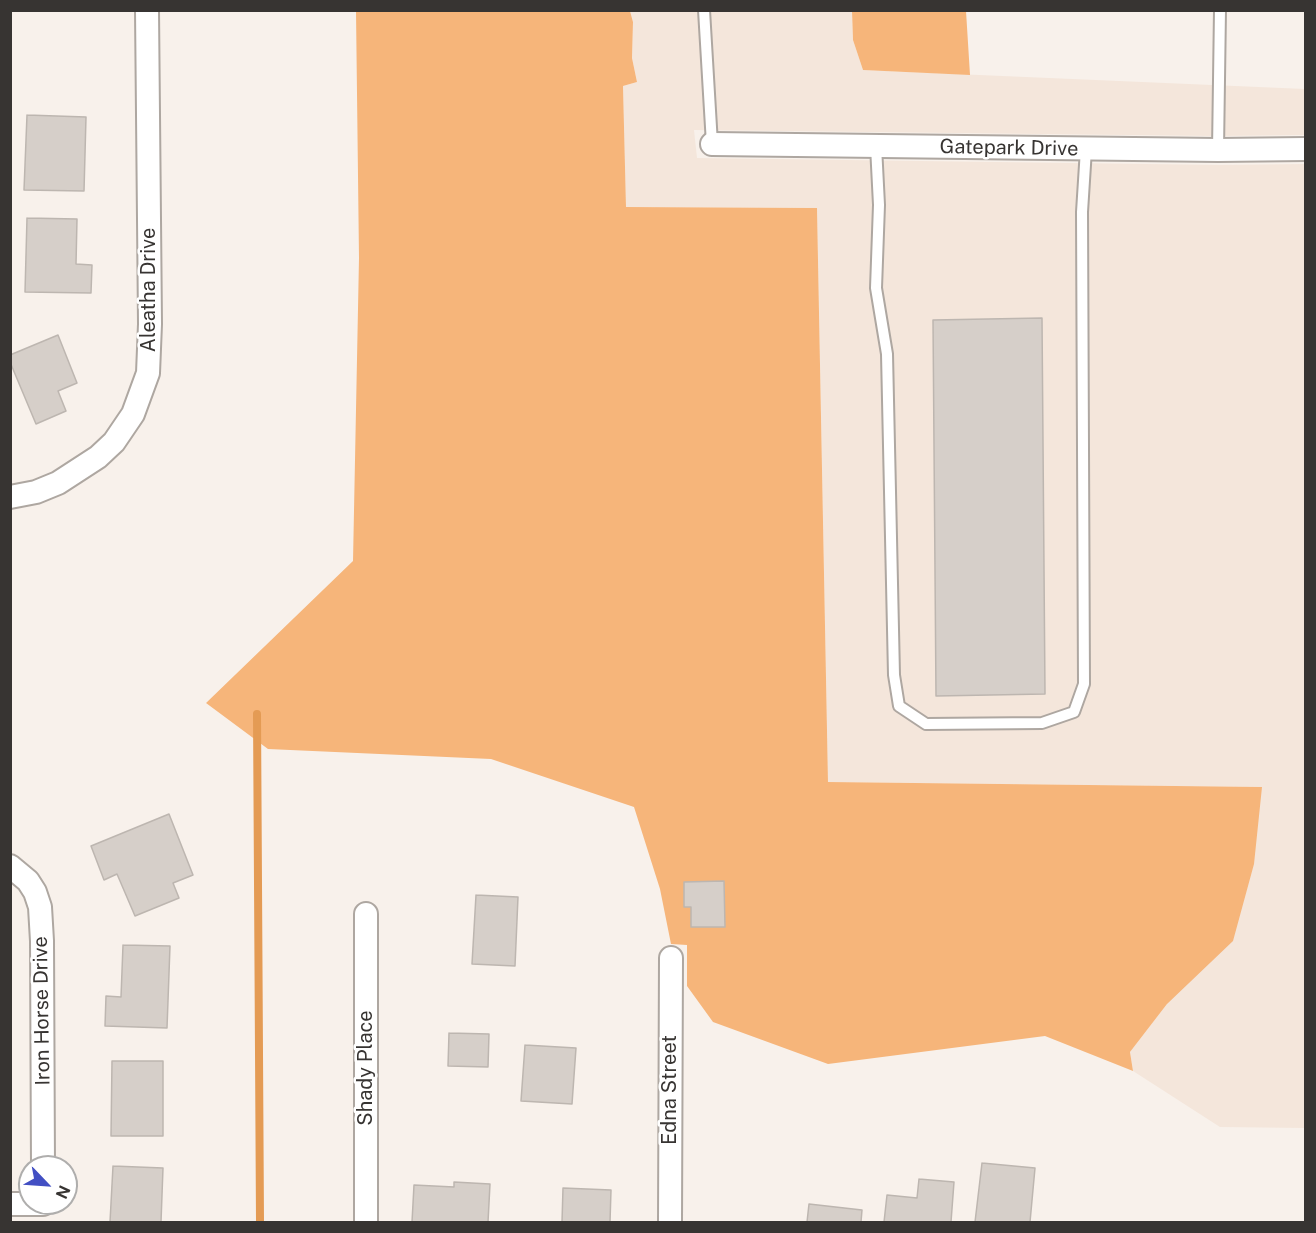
<!DOCTYPE html>
<html>
<head>
<meta charset="utf-8">
<style>
  body { margin:0 }
  #map { position:relative; width:1316px; height:1233px; overflow:hidden; background:#f8f1eb; font-family:"Public Sans",sans-serif }
  canvas { display:block }
  .frame { position:absolute; inset:0; border:12px solid #373432; pointer-events:none }
  .north { position:absolute; left:18px; top:1155px; width:60px; height:60px; box-sizing:border-box; background:#fff; border:2px solid #afaead; border-radius:50%; rotate:115deg; font-size:16px; font-weight:700; line-height:24px; text-align:center; color:#373432 }
  .north::after { content:''; display:block; margin:auto; width:21px; height:27px; background:#424fc3; clip-path:polygon(50% 0,100% 100%,50% 72%,0 100%) }
</style>
</head>
<body>
<div id="map">
<canvas width="1316" height="1233"></canvas>
<div class="frame"></div>
<div class="north">N</div>
</div>
<script>
const ctx = document.querySelector('canvas').getContext('2d');
ctx.lineJoin = 'round';
function fillPath(path, color) { ctx.fillStyle = color; ctx.fill(path, 'evenodd'); }
const toPath = rows => new Path2D(rows.map(r => 'M' + r).join(''));
function strokePath(path, color, width, dash) { ctx.strokeStyle = color; ctx.lineWidth = width; ctx.lineCap = dash ? 'butt' : 'round'; ctx.setLineDash(dash || []); ctx.stroke(path); }
function write(font, color, halo, rows, align = 'center') {
  ctx.font = font + ' "Public Sans",sans-serif'; ctx.lineWidth = 5; ctx.setLineDash([]); ctx.textBaseline = 'middle'; ctx.strokeStyle = halo; ctx.fillStyle = color; for (const [text, x, y, turn = 0] of rows) {
    ctx.save(); ctx.translate(x, y); ctx.rotate((+turn || 0) * Math.PI / 180); ctx.textAlign = isNaN(turn) ? turn : align; if (halo) ctx.strokeText(text, 0, 0); ctx.fillText(text, 0, 0); ctx.restore();
  }
}
const built = toPath([
  [852,10,853,40,863,70,1305,89,1305,135,1216,136,694,130,697,158,1220,165,1305,164,1305,1128,1220,1127,1133,1071,1130,1052,1167,1004,1262,787,828,782,817,208,626,207,623,86,637,82,632,58,633,22,630,11]
]);
const green = toPath([
  [356,11,630,11,633,22,632,58,637,82,623,86,626,207,817,208,828,782,1262,787,1254,864,1233,941,1167,1004,1130,1052,1133,1071,1045,1036,828,1064,713,1022,687,986,687,945,671,944,660,889,634,807,491,759,268,749,206,703,353,561,359,258],
  [852,11,966,11,970,75,863,70,853,40]
]);
const stream = toPath([
  [257,714,260,1222]
]);
const building = toPath([
  [27,115,86,117,84,191,24,190,27,115],
  [27,218,77,219,76,264,92,265,91,293,25,292,27,218],
  [1042,318,1045,694,936,696,933,320,1042,318],
  [58,335,77,383,58,391,66,411,36,424,10,362,10,355,58,335],
  [169,814,193,875,173,883,179,898,135,916,117,874,104,880,91,846,169,814],
  [724,881,725,927,691,927,691,907,684,907,684,882,724,881],
  [476,895,518,897,515,966,472,964,476,895],
  [123,945,170,946,167,1028,105,1026,106,996,121,997,123,945],
  [449,1033,489,1034,488,1067,448,1066,449,1033],
  [525,1045,576,1048,572,1104,521,1101,525,1045],
  [112,1061,163,1061,163,1136,111,1136,112,1061],
  [982,1163,1035,1168,1030,1222,975,1222,982,1163],
  [113,1166,163,1168,161,1222,110,1222,113,1166],
  [919,1179,954,1182,951,1222,884,1222,887,1195,917,1198,919,1179],
  [454,1182,490,1184,488,1222,412,1222,414,1185,454,1187,454,1182],
  [563,1188,611,1190,610,1222,562,1222,563,1188],
  [809,1204,862,1210,861,1222,807,1222,809,1204]
]);
const lane = toPath([
  [704,10,712,144],
  [876,146,879,205,876,288,887,354,894,675,899,706,926,724,1042,723,1074,712,1084,684,1082,212,1086,149],
  [1218,150,1220,10]
]);
const street = toPath([
  [712,144,1218,150,1306,149],
  [10,497,36,492,58,483,98,457,114,442,133,414,148,373,150,324,147,10],
  [10,866,28,881,35,892,40,907,42,941,43,1167],
  [10,1204,43,1204],
  [366,1222,366,914],
  [670,1222,671,958]
]);
const streetNames = [
  ["Gatepark Drive",1009,148,1],
  ["Aleatha Drive",149,290,-90],
  ["Iron Horse Drive",42,1011,-91],
  ["Shady Place",366,1068,-90],
  ["Edna Street",670,1090,-90]
];
fillPath(built, '#f4e6db');
fillPath(green, '#f6b57a');
strokePath(stream, '#e49b54', 8);
fillPath(building, '#d6cfc9');
strokePath(building, '#bdb6b0', 1.5);
strokePath(lane, '#aea7a1', 14);
strokePath(street, '#aea7a1', 26);
strokePath(lane, '#fff', 10);
strokePath(street, '#fff', 22);
write('20px', '#373432', '#fff', streetNames);
</script>
</body>
</html>
